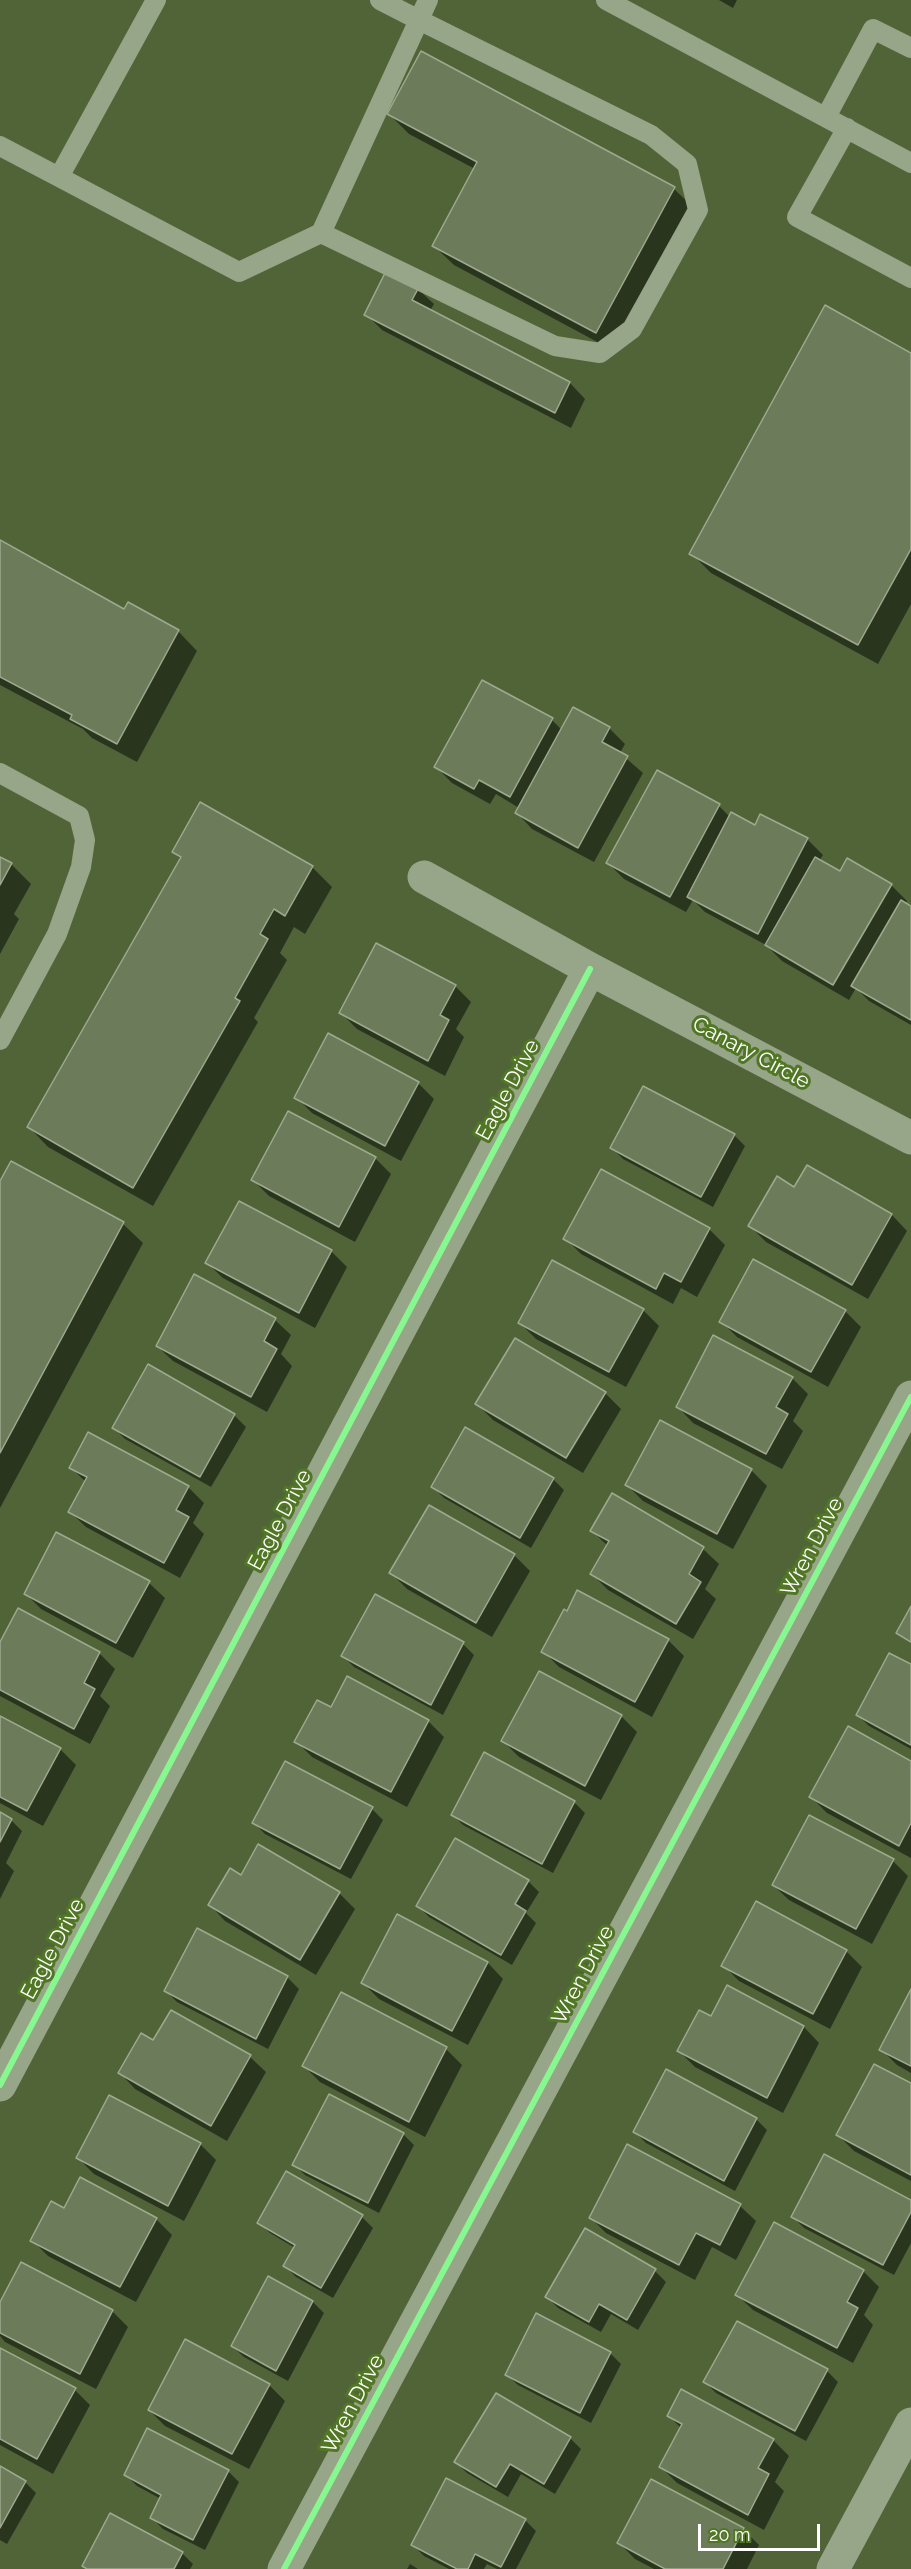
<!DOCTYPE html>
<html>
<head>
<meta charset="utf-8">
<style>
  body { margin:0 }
  #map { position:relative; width:911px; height:2569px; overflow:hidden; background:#506438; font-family:Raleway,sans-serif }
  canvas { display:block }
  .scale { position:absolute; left:698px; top:2524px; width:122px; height:27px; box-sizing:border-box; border:3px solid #fff; border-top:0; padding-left:8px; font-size:18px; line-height:21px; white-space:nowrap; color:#fff; -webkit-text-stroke:4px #517725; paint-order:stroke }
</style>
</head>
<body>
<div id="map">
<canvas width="911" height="2569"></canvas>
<div class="scale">20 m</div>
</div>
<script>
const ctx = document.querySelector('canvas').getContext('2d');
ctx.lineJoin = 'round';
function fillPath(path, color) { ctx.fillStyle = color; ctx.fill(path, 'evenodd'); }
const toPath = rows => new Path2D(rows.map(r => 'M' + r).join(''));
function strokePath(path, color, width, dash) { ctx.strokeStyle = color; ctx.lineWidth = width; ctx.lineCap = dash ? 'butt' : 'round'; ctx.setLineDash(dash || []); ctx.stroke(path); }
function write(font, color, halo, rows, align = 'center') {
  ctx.font = font + ' Raleway,sans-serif'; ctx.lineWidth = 6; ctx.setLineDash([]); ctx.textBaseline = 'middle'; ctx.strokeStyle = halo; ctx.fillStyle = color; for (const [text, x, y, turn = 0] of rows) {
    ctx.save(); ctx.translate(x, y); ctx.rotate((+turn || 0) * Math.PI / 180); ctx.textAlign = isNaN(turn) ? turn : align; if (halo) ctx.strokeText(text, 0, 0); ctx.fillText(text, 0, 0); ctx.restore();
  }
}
const shadow = toPath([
  [719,0,737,0,733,8],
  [421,53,674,189,694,208,616,352,454,265,434,246,475,169,409,134,389,114],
  [418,289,434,304,430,311,570,383,585,399,571,428,382,330,366,314],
  [911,354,911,604,878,664,711,573,691,553],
  [0,543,125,611,178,631,197,651,137,762,92,738,83,729,0,685],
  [574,709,609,728,625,744,620,753,643,773,594,862,532,829,517,813,519,808,496,794,490,804,452,783,436,767,552,720,562,730],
  [719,806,730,817,755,827,807,839,823,855,819,861,840,873,891,885,907,901,905,904,911,908,911,1025,869,1001,856,988,849,1000,782,961,766,945,705,912,693,900,686,912,624,879,608,863],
  [174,852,312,867,332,887,305,934,294,927,280,953,287,960,254,1018,258,1022,153,1206,48,1147,29,1127,182,860],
  [0,858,11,864,31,884,14,914,19,919,0,954],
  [455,986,471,1002,456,1029,464,1037,445,1076,357,1029,341,1013],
  [418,1083,434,1099,401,1161,312,1113,296,1097],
  [734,1135,745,1146,713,1207,623,1159,612,1148],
  [375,1158,391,1174,355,1242,269,1196,253,1180],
  [0,1184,123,1224,143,1243,0,1508],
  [795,1189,892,1215,907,1231,868,1299,766,1242,750,1226],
  [709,1229,725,1245,697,1297,681,1288,673,1304,581,1254,565,1238],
  [331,1251,347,1267,315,1328,223,1278,207,1263],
  [195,1276,275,1320,291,1335,281,1354,292,1366,267,1412,173,1361,157,1346],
  [643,1310,659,1326,626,1387,536,1339,520,1323],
  [845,1311,861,1327,828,1387,737,1337,721,1321],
  [149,1366,235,1416,246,1427,211,1487,125,1439,114,1428],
  [792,1378,808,1394,793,1421,803,1431,782,1469,693,1423,678,1407],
  [605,1393,621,1409,583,1473,493,1420,477,1404],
  [71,1468,188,1487,204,1503,193,1523,204,1534,180,1578,86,1527,70,1512,86,1482],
  [751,1470,767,1486,733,1549,643,1501,627,1485],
  [553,1479,564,1490,531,1548,444,1498,433,1487],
  [612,1496,703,1549,719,1564,705,1589,716,1599,693,1639,608,1590,592,1574,608,1546,592,1531],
  [514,1555,530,1571,492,1637,407,1589,391,1573],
  [149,1583,165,1598,133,1658,41,1609,25,1593],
  [375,1596,463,1644,474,1655,443,1715,354,1667,343,1656],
  [668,1640,684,1656,652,1717,559,1667,543,1651],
  [0,1645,99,1653,115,1669,100,1696,110,1706,90,1744,0,1696],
  [911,1666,911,1749,869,1726,858,1715],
  [331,1709,428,1721,444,1737,407,1807,312,1757,296,1741],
  [621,1716,637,1732,601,1800,519,1757,503,1741],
  [0,1717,60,1749,76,1765,43,1826,0,1803],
  [484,1754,574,1802,585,1813,553,1873,463,1825,452,1814],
  [911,1762,911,1858,827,1813,811,1797],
  [372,1809,383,1820,351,1879,265,1834,254,1823],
  [0,1814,11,1820,22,1831,6,1863,14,1871,0,1899],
  [893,1861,908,1876,872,1944,789,1900,773,1885],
  [241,1877,339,1893,355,1909,316,1975,225,1921,210,1905],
  [528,1881,539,1892,526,1913,536,1923,512,1965,429,1917,418,1906],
  [398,1916,488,1963,503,1979,468,2045,379,1999,363,1983],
  [197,1930,288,1978,299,1989,268,2049,177,2002,166,1991],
  [846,1951,862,1967,830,2029,739,1981,723,1965],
  [728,1987,804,2027,819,2043,783,2113,695,2067,679,2051,711,2018],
  [911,1993,911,2073,897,2065,881,2049],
  [341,1994,446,2049,462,2065,425,2137,320,2082,304,2066],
  [154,2042,250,2057,266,2072,227,2141,135,2089,120,2073],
  [911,2085,911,2181,854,2151,838,2135],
  [329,2096,403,2134,414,2145,379,2213,305,2175,294,2164],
  [756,2119,767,2130,735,2191,646,2143,635,2132],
  [200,2144,216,2160,184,2221,94,2174,78,2158],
  [287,2173,362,2217,373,2228,333,2298,296,2277,285,2266,295,2248,270,2233,259,2222],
  [911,2201,911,2243,894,2275,804,2228,793,2217],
  [740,2206,756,2221,736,2260,712,2247,695,2280,606,2233,590,2217],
  [64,2210,156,2219,172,2235,136,2302,48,2256,32,2240],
  [586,2230,655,2271,666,2282,638,2330,611,2314,601,2332,558,2308,547,2297],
  [863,2271,879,2287,864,2315,873,2325,853,2363,753,2310,737,2295],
  [268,2278,313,2302,324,2313,288,2381,244,2357,232,2346],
  [0,2305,112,2311,128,2327,96,2389,5,2342,0,2336],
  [737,2323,827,2371,838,2382,806,2441,716,2393,705,2382],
  [0,2349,75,2390,90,2405,53,2474,0,2445],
  [610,2353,621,2364,591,2423,518,2385,506,2374],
  [269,2385,285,2401,249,2469,165,2426,149,2410],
  [669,2416,773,2440,789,2456,775,2482,784,2491,764,2530,677,2483,661,2467,681,2428],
  [570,2438,581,2449,555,2494,521,2474,508,2497,467,2473,456,2462],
  [0,2468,25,2482,36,2493,7,2544,0,2540],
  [228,2471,239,2482,205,2550,163,2529,152,2518,161,2499,137,2486,126,2475],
  [525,2520,536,2531,516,2569,497,2569,487,2564,484,2569,449,2569,424,2556,413,2545],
  [743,2529,759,2545,747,2569,654,2569,635,2559,619,2543],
  [182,2553,193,2564,190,2569,86,2569,84,2566],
  [410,2564,418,2569,407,2569]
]);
const building = toPath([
  [421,51,675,187,596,333,432,246,477,162,387,114,421,51],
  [386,271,419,287,412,300,570,382,555,413,364,315,386,271],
  [825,305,911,353,911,549,858,645,689,554,825,305],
  [0,540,124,609,128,602,179,630,117,744,70,719,72,715,0,677,0,540],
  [482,680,553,718,510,797,479,780,474,789,434,767,482,680],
  [573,707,610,727,602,742,628,756,578,848,515,813,573,707],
  [657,770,720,804,670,897,606,863,657,770],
  [200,802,313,866,285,916,274,909,260,934,268,939,235,998,240,1001,133,1188,27,1127,181,857,172,852,200,802],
  [731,812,755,825,760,814,808,838,758,934,687,897,731,812],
  [0,857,12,863,0,885,0,857],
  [815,857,840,871,847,858,892,884,833,985,765,945,815,857],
  [901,900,911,906,911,1020,851,986,901,900],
  [376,943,456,985,440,1015,449,1020,428,1061,339,1013,376,943],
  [328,1033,419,1082,385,1146,294,1098,328,1033],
  [643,1086,735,1134,701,1197,610,1148,643,1086],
  [288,1111,376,1157,339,1227,251,1180,288,1111],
  [11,1161,124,1222,0,1453,0,1181,11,1161],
  [807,1165,892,1214,852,1285,748,1226,777,1176,794,1187,807,1165],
  [601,1169,710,1228,681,1282,664,1273,656,1289,563,1239,601,1169],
  [239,1201,332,1250,299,1313,205,1263,239,1201],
  [753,1259,846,1310,811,1372,719,1322,753,1259],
  [552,1260,644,1309,609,1372,518,1323,552,1260],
  [194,1274,276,1318,264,1341,277,1349,251,1397,156,1346,194,1274],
  [713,1335,793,1377,776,1407,788,1414,766,1454,676,1407,713,1335],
  [515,1338,606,1392,566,1458,475,1404,515,1338],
  [148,1364,235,1414,200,1477,112,1428,148,1364],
  [660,1420,752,1469,717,1534,625,1485,660,1420],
  [465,1427,554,1478,520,1538,431,1487,465,1427],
  [88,1432,189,1486,176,1510,189,1517,164,1563,68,1512,87,1477,69,1468,88,1432],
  [612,1493,704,1547,689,1574,701,1582,676,1624,590,1574,609,1541,590,1531,612,1493],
  [429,1505,515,1554,476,1623,389,1573,429,1505],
  [56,1532,150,1581,116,1643,24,1594,56,1532],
  [577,1590,669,1639,635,1702,541,1652,564,1609,567,1611,577,1590],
  [375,1594,464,1642,431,1705,341,1656,375,1594],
  [911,1606,911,1642,896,1633,911,1606],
  [18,1608,100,1652,84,1683,95,1689,74,1729,0,1690,0,1642,18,1608],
  [889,1653,911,1664,911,1745,856,1715,889,1653],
  [539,1671,622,1715,585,1786,501,1741,539,1671],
  [347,1676,429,1720,391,1792,294,1742,317,1700,331,1707,347,1676],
  [0,1716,61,1748,27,1811,0,1797,0,1716],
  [848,1726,911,1761,911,1823,899,1846,809,1797,848,1726],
  [484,1752,575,1801,542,1864,451,1815,484,1752],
  [285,1761,373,1807,340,1869,252,1823,285,1761],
  [0,1812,12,1819,0,1842,0,1812],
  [809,1815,894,1859,856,1929,772,1885,809,1815],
  [455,1838,529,1880,515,1904,526,1911,501,1955,416,1906,455,1838],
  [258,1844,340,1892,300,1960,208,1905,230,1868,241,1875,258,1844],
  [756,1901,847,1950,813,2014,721,1966,756,1901],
  [397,1914,488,1962,452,2031,361,1983,397,1914],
  [197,1928,288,1976,256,2039,164,1991,197,1928],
  [727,1985,804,2026,767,2098,677,2051,699,2010,711,2016,727,1985],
  [911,1989,911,2066,879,2050,911,1989],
  [341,1992,447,2047,409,2122,302,2066,341,1992],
  [171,2010,251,2055,211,2126,118,2073,141,2033,153,2040,171,2010],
  [874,2064,911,2083,911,2175,836,2135,874,2064],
  [666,2069,757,2118,724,2181,633,2132,666,2069],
  [329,2094,404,2133,368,2203,292,2165,329,2094],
  [109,2095,201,2143,168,2206,76,2158,109,2095],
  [627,2144,741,2204,720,2245,696,2233,679,2265,589,2218,627,2144],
  [824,2154,911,2200,911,2212,883,2265,791,2217,824,2154],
  [286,2171,363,2215,321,2288,283,2266,295,2245,257,2223,286,2171],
  [80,2177,157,2218,120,2287,30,2241,51,2201,64,2208,80,2177],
  [774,2222,864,2270,847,2302,858,2308,837,2348,735,2295,774,2222],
  [585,2228,656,2269,627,2320,599,2304,589,2322,545,2297,585,2228],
  [21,2262,113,2310,80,2374,0,2333,0,2302,21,2262],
  [268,2276,313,2301,276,2371,231,2346,268,2276],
  [536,2313,611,2352,580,2413,505,2375,536,2313],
  [737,2321,828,2369,795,2431,703,2382,737,2321],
  [185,2339,270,2384,232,2454,148,2410,185,2339],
  [0,2348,76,2388,37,2459,0,2439,0,2348],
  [681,2389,774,2439,758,2468,769,2474,748,2515,659,2467,682,2424,667,2416,681,2389],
  [496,2393,571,2437,544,2484,510,2464,496,2487,454,2462,496,2393],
  [147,2428,229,2470,193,2540,150,2518,161,2495,124,2475,147,2428],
  [0,2466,26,2481,0,2528,0,2466],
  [446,2478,526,2519,501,2567,475,2554,468,2569,457,2569,411,2545,446,2478],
  [651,2479,744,2528,723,2569,665,2569,617,2543,651,2479],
  [110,2513,183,2552,174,2569,87,2569,82,2566,110,2513]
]);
const lane = toPath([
  [380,0,419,20,428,0],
  [606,0,911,163],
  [826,117,873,29,911,48],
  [847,128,797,217,911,278],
  [0,146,59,177,156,0],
  [59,177,239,272,321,233,555,346,600,353,632,329,698,210,687,164,651,135,419,20,321,233],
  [0,773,79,816,85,840,81,867,57,934,0,1040]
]);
const street = toPath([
  [424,877,590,969,911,1138],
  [0,2085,590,969],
  [284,2569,911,1397],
  [833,2569,911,2424]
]);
const cycleway = toPath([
  [0,2085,590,969],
  [284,2569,911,1397]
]);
const streetNames = [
  ["Canary Circle",751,1053,28],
  ["Eagle Drive",508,1090,-62],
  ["Eagle Drive",280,1520,-62],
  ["Wren Drive",812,1547,-62],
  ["Eagle Drive",53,1949,-62],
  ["Wren Drive",583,1975,-62],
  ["Wren Drive",353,2404,-62]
];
fillPath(shadow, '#0007');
fillPath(building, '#6c7b5a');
strokePath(building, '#9eaa8f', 1.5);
strokePath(lane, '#97a588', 20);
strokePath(street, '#97a588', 33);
strokePath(cycleway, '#87f88f', 6);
write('21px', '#fff', '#517725', streetNames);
</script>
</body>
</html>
